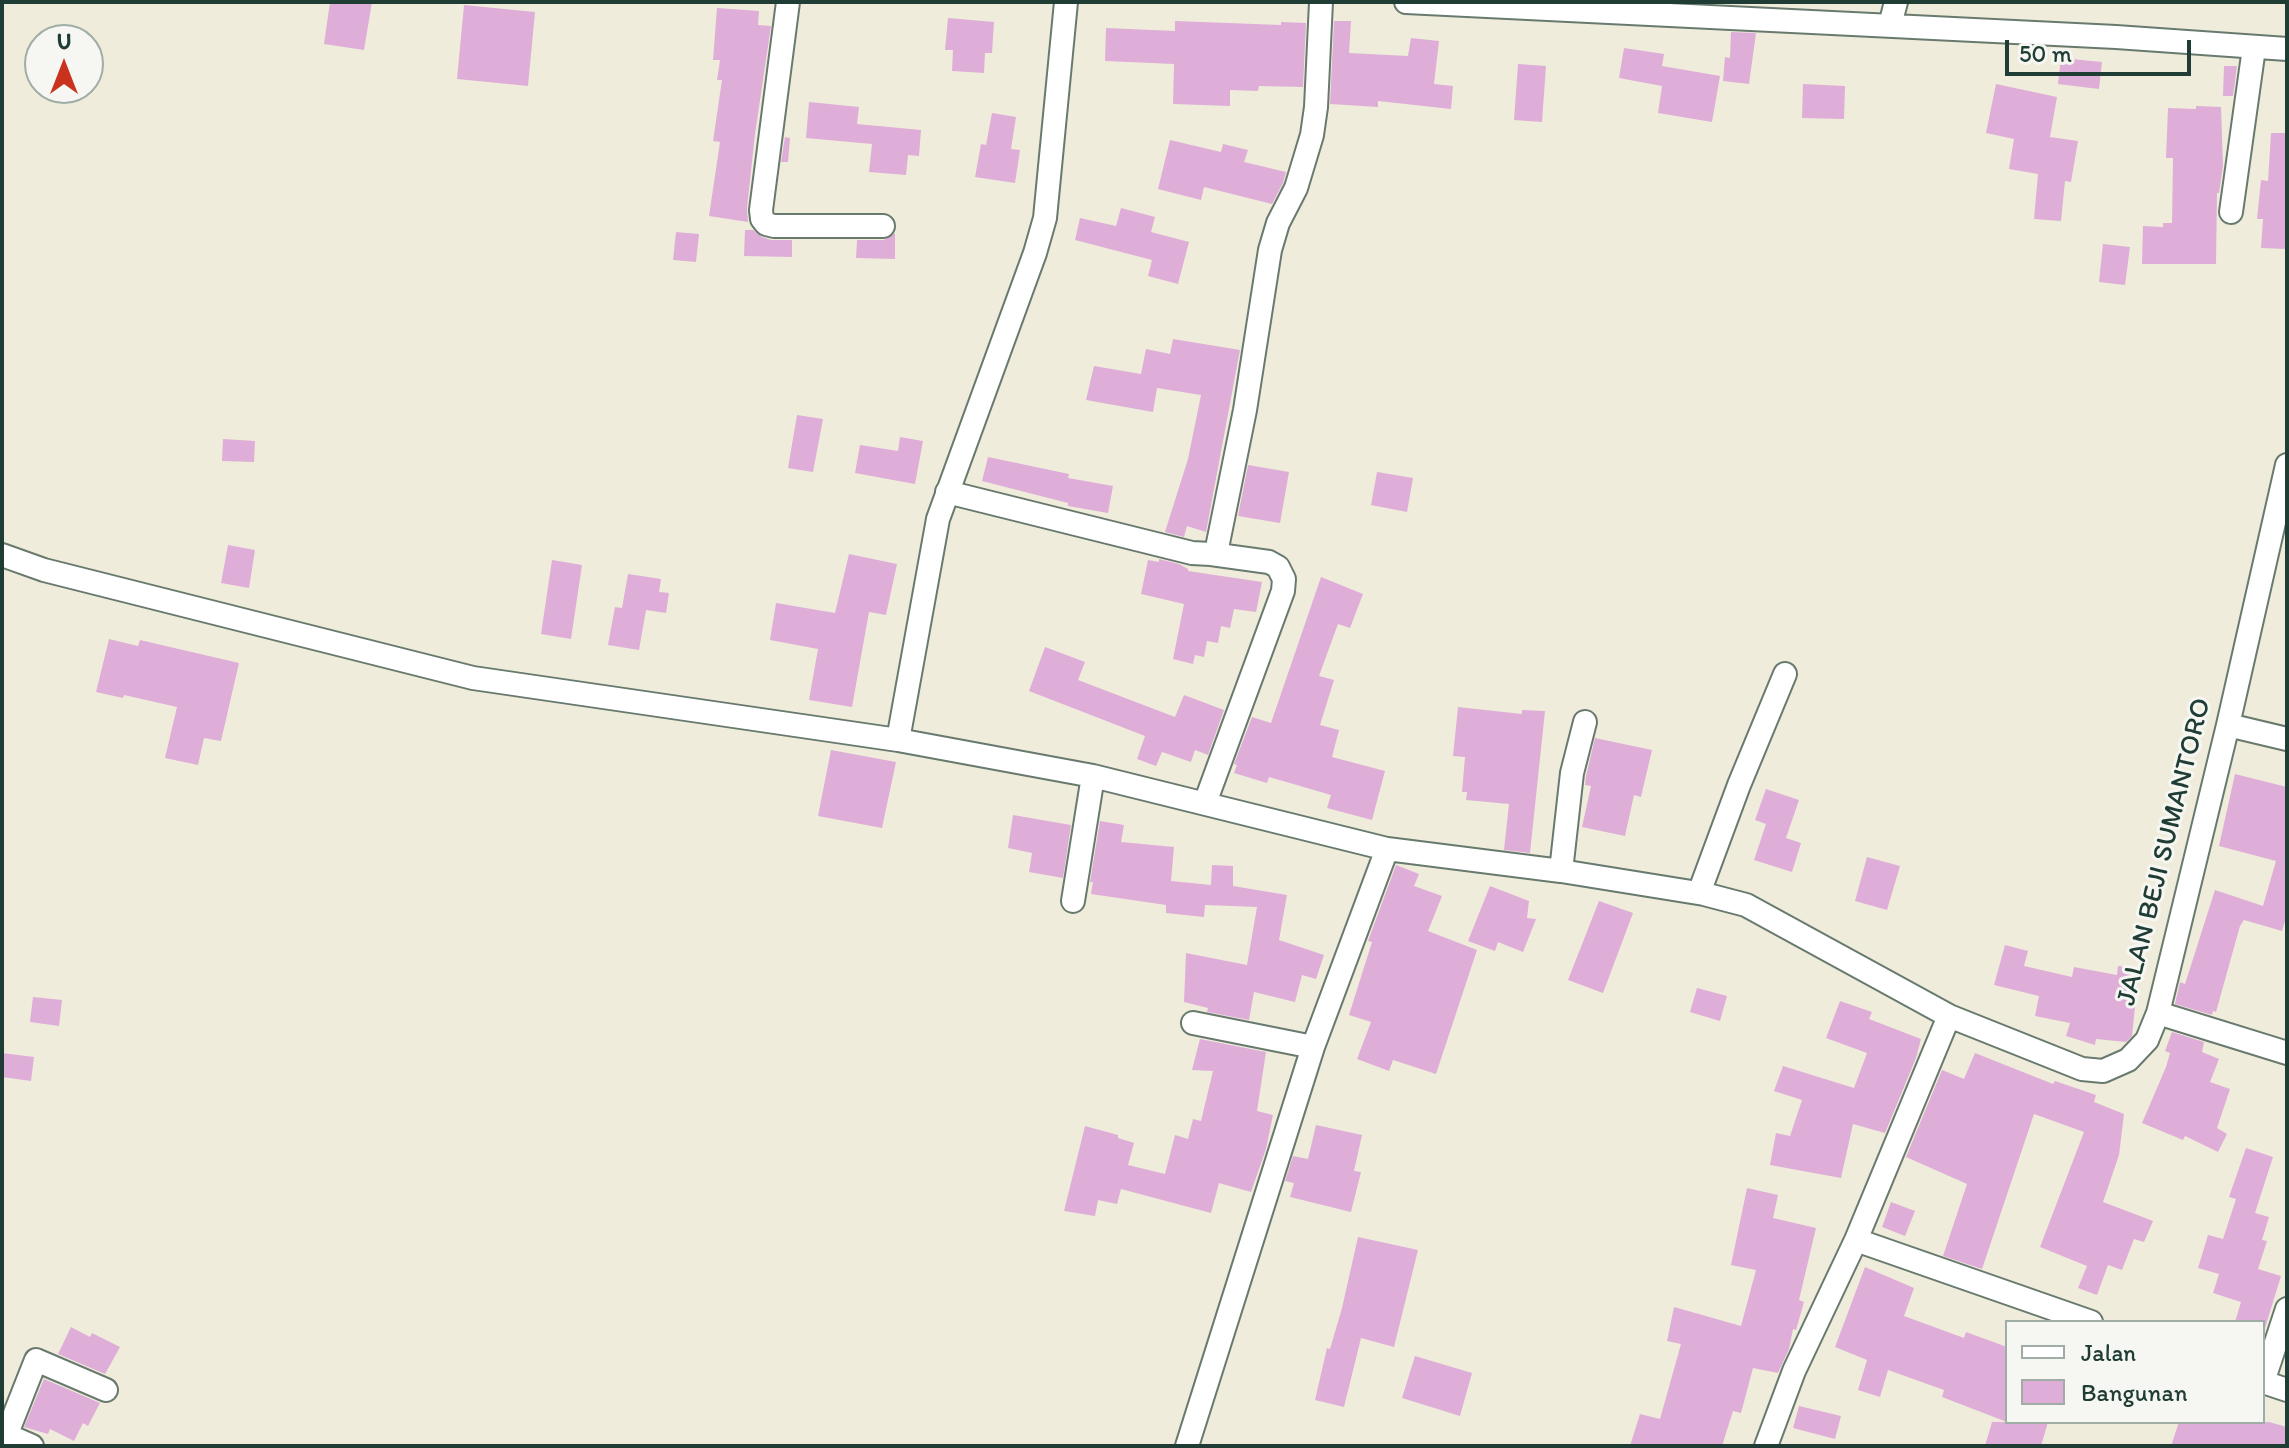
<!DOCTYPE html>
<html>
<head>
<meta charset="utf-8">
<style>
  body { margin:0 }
  #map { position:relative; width:2289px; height:1448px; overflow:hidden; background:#f0ecdb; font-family:Itim,sans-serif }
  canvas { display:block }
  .frame { position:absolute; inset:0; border:4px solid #1f3d34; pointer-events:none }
  .legend { position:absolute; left:2005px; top:1320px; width:260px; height:104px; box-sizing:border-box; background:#f6f6f2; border:2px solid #a0aca6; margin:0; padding:10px 14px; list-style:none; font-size:24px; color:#1f3d34 }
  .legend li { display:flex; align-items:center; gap:16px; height:40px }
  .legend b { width:40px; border:2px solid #a0aca6 }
  .north { position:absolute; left:24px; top:24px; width:80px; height:80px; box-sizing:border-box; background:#f6f6f2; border:2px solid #a0aca6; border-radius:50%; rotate:0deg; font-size:22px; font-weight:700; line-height:32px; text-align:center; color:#1f3d34 }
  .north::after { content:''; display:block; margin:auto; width:28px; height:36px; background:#c8321e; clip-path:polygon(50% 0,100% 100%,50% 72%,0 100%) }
  .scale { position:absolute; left:2005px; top:40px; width:186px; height:36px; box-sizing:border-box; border:4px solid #1f3d34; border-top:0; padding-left:10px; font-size:24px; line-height:28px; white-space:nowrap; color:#1f3d34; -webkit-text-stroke:6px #f6f6f2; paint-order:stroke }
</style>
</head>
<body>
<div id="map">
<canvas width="2289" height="1448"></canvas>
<div class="frame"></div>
<ul class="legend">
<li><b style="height:10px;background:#fff"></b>Jalan</li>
<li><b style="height:22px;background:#deaed8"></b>Bangunan</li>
</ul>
<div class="north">U</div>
<div class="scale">50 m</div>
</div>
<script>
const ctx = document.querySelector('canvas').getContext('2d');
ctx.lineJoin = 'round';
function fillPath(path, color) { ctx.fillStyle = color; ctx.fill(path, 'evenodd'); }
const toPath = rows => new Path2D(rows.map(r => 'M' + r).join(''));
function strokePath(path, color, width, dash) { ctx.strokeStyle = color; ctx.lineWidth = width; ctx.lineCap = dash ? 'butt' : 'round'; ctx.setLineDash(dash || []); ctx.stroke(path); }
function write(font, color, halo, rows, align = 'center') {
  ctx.font = font + ' Itim,sans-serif'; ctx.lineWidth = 6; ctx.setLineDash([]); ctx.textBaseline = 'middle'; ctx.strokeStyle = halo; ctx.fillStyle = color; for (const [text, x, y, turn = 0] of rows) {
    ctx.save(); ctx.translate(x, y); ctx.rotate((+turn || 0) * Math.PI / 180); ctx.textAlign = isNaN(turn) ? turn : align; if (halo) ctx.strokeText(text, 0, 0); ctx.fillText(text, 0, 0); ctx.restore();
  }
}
const building = toPath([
  [330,2,372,2,364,50,324,44],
  [464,5,535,12,528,86,457,79],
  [717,8,759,11,758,25,771,26,755,134,747,208,748,222,709,216,720,142,713,141,722,80,717,80,720,60,713,60],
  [948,18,994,22,992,53,985,53,984,73,952,71,953,50,945,50],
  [1175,21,1281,25,1281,22,1306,23,1303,87,1259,86,1258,91,1230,90,1230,106,1173,104,1174,64,1105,61,1106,28,1175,31],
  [1334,21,1351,21,1349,53,1408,56,1411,38,1439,41,1434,84,1453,86,1451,109,1378,101,1378,107,1330,104],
  [1731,32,1756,33,1749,84,1723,81,1725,57,1730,58],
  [1624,48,1664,54,1662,66,1720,76,1712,122,1658,113,1662,86,1619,78],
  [2061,58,2102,62,2099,89,2058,84],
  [1518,64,1546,66,1542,122,1514,120],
  [2224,66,2237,66,2233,96,2223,96],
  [1803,84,1845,86,1844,119,1802,118],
  [1996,84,2057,97,2050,137,2078,141,2071,182,2065,181,2061,221,2034,219,2038,174,2009,169,2014,139,1986,133],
  [809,102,859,107,857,124,921,130,919,156,908,155,906,175,869,172,872,144,806,138],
  [2196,106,2221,107,2223,166,2219,193,2217,193,2216,264,2142,264,2143,226,2163,227,2163,223,2172,223,2173,158,2166,158,2168,108,2196,109],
  [992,113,1016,117,1011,149,1020,150,1015,183,975,177,981,144,986,145],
  [2271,133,2287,133,2287,249,2261,248,2263,219,2257,219,2261,180,2268,181],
  [785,137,790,138,788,162,781,162],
  [1170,140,1221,152,1223,144,1248,150,1244,162,1286,172,1283,183,1272,204,1204,187,1201,200,1158,189],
  [1121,208,1155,217,1151,232,1189,242,1178,284,1148,276,1152,260,1075,240,1080,218,1116,226],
  [745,230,753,230,762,237,771,240,792,240,792,257,744,256],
  [676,232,699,234,696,262,673,260],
  [895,233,895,259,856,258,857,240,884,240],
  [2103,244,2130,247,2125,285,2099,282],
  [1173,339,1240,350,1206,532,1187,526,1184,537,1165,532,1188,459,1201,395,1157,388,1153,412,1086,400,1094,366,1141,374,1146,349,1170,354],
  [797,415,823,419,813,472,788,468],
  [900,437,923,441,915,484,855,473,860,445,898,451],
  [223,439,255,441,254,462,222,461],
  [988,457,1069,474,1068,478,1113,486,1108,513,1068,506,1068,503,982,481],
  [1248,465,1289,472,1280,523,1238,516],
  [1377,472,1413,478,1407,512,1371,505],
  [228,545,255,550,249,588,221,583],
  [849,554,897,564,886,615,869,612,852,707,809,700,818,649,770,640,776,603,835,613],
  [1159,559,1179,564,1188,569,1188,571,1262,582,1256,612,1234,609,1230,628,1221,626,1218,643,1207,641,1204,657,1195,655,1193,664,1173,659,1184,604,1141,594,1148,560,1159,562],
  [552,560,582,565,571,639,541,634],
  [628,574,661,579,659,592,669,593,666,613,646,610,639,650,608,645,615,607,622,608],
  [1321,577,1363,594,1350,628,1338,624,1319,676,1334,680,1320,725,1339,730,1332,757,1385,771,1372,820,1327,808,1331,795,1269,777,1267,783,1234,773,1237,765,1234,764,1252,717,1271,723],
  [109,639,138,646,140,640,239,663,221,741,204,738,198,765,165,758,177,707,124,695,123,698,96,692],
  [1045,647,1085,662,1078,680,1175,717,1184,695,1224,710,1208,755,1195,750,1191,762,1162,752,1156,766,1137,759,1145,736,1029,691],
  [1458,707,1522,714,1522,710,1545,711,1530,853,1504,850,1509,804,1466,800,1467,792,1462,792,1465,757,1453,756],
  [1595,738,1652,750,1641,797,1634,795,1625,836,1582,827,1591,786,1585,785,1586,776],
  [831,750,896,762,882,828,818,816],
  [2235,774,2287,787,2287,915,2282,931,2244,920,2240,926,2216,1012,2213,1011,2212,1015,2175,1004,2180,982,2185,984,2215,890,2263,906,2276,861,2219,846],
  [1766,789,1799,800,1786,838,1801,843,1792,872,1754,860,1766,824,1755,820],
  [1013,815,1071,825,1063,878,1029,872,1032,853,1008,848],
  [1100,821,1124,825,1121,842,1174,847,1171,881,1211,885,1212,865,1233,866,1233,886,1287,895,1279,940,1324,955,1316,979,1302,975,1295,1002,1254,992,1249,1020,1207,1012,1208,1008,1184,1002,1186,953,1247,965,1257,907,1205,905,1204,917,1166,913,1166,905,1091,894,1093,882,1090,882],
  [1867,857,1900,866,1887,910,1855,901],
  [1396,865,1419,874,1414,886,1442,896,1428,931,1477,950,1436,1074,1393,1060,1389,1071,1357,1059,1371,1022,1349,1015,1372,942,1368,941],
  [1490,886,1529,901,1527,918,1536,919,1523,952,1498,942,1495,951,1468,941],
  [1599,901,1633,913,1603,993,1568,980],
  [2005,945,2028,951,2024,966,2072,977,2074,967,2117,975,2118,966,2139,968,2132,1036,2126,1042,2096,1039,2095,1045,2066,1036,2070,1023,2035,1016,2039,996,1994,985],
  [1697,988,1727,996,1720,1021,1690,1012],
  [33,997,62,1000,59,1026,30,1022],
  [1840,1001,1872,1012,1869,1019,1921,1039,1916,1058,1885,1133,1853,1124,1841,1178,1770,1165,1776,1133,1790,1136,1802,1100,1774,1091,1783,1066,1854,1088,1867,1053,1826,1038],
  [2172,1032,2204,1042,2202,1052,2219,1059,2210,1082,2230,1089,2217,1128,2227,1134,2218,1152,2185,1136,2183,1140,2142,1123,2166,1067,2170,1053,2165,1051],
  [1200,1039,1266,1052,1257,1111,1273,1115,1266,1149,1251,1192,1219,1183,1211,1213,1121,1189,1117,1204,1098,1200,1095,1216,1064,1211,1085,1126,1118,1135,1118,1138,1134,1143,1128,1165,1165,1174,1175,1135,1188,1139,1193,1119,1201,1121,1213,1071,1192,1070],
  [2,1053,34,1057,31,1081,2,1077],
  [1975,1053,2053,1084,2055,1081,2096,1095,2094,1102,2124,1114,2119,1155,2103,1202,2153,1221,2144,1242,2134,1239,2122,1270,2108,1265,2097,1295,2078,1288,2087,1266,2040,1247,2084,1132,2034,1114,1982,1269,1943,1256,1967,1184,1906,1157,1942,1070,1964,1079],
  [1316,1125,1362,1135,1354,1171,1361,1172,1351,1212,1290,1197,1294,1183,1285,1181,1293,1156,1308,1159],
  [2246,1148,2273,1157,2255,1213,2269,1217,2262,1240,2267,1241,2258,1269,2281,1276,2265,1328,2263,1322,2235,1322,2241,1302,2213,1293,2219,1274,2198,1268,2208,1235,2223,1239,2236,1199,2229,1197],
  [1747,1188,1778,1195,1773,1218,1816,1228,1799,1300,1804,1302,1796,1330,1793,1329,1789,1349,1778,1373,1753,1368,1741,1413,1733,1411,1722,1446,1630,1446,1640,1414,1660,1419,1681,1344,1667,1341,1674,1307,1741,1326,1756,1270,1731,1265],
  [1891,1202,1915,1211,1905,1236,1882,1227],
  [1358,1237,1418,1250,1394,1347,1361,1338,1344,1407,1315,1400,1327,1348,1330,1349,1342,1308],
  [1865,1267,1914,1288,1904,1316,1964,1338,1966,1332,2007,1347,2007,1422,1942,1397,1944,1390,1888,1370,1880,1397,1858,1390,1867,1360,1835,1347],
  [71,1327,90,1337,92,1333,120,1347,105,1374,58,1354],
  [1415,1356,1472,1373,1460,1416,1402,1398],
  [44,1379,100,1403,88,1426,83,1423,74,1441,50,1429,48,1434,24,1427],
  [1799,1406,1841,1416,1835,1439,1793,1428],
  [1992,1422,2048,1422,2041,1446,1985,1446],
  [2179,1422,2269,1422,2287,1427,2287,1446,2171,1446]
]);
const minor = toPath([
  [788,2,761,210,762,219,766,224,774,226,883,226],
  [1406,2,2116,37,2287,49],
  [1890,25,1896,2],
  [2231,212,2254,48],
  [947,492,1192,553,1211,554,1217,548,1245,410,1270,250,1278,223,1296,188,1312,135,1316,107,1321,2],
  [2,555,44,570,473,678,898,740,1093,776,1387,849,1561,871,1704,894,1746,905,1949,1016,2082,1069,2103,1071,2128,1060,2147,1040,2158,1013,2228,725,2287,465],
  [2228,725,2287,739],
  [898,740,938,519,1035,253,1045,218,1066,2],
  [1205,803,1283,591,1284,579,1278,567,1269,562,1211,554],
  [1561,871,1572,773,1585,722],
  [1699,893,1739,785,1785,674],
  [1073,901,1093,776],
  [2158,1013,2287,1053],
  [1193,1023,1313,1047],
  [1856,1240,2091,1322],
  [2263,1382,2287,1309],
  [2263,1382,2287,1390],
  [7,1435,32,1446],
  [2,1446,36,1360,106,1390],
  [1187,1446,1313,1047,1387,849],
  [1766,1446,1794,1371,1856,1240,1949,1016]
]);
const streetNames = [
  ["JALAN BEJI SUMANTORO",2165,852,-76]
];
fillPath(building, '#deaed8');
strokePath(minor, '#687a6e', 26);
strokePath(minor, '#fff', 22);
write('28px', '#1f3d34', '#f6f6f2', streetNames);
</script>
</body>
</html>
